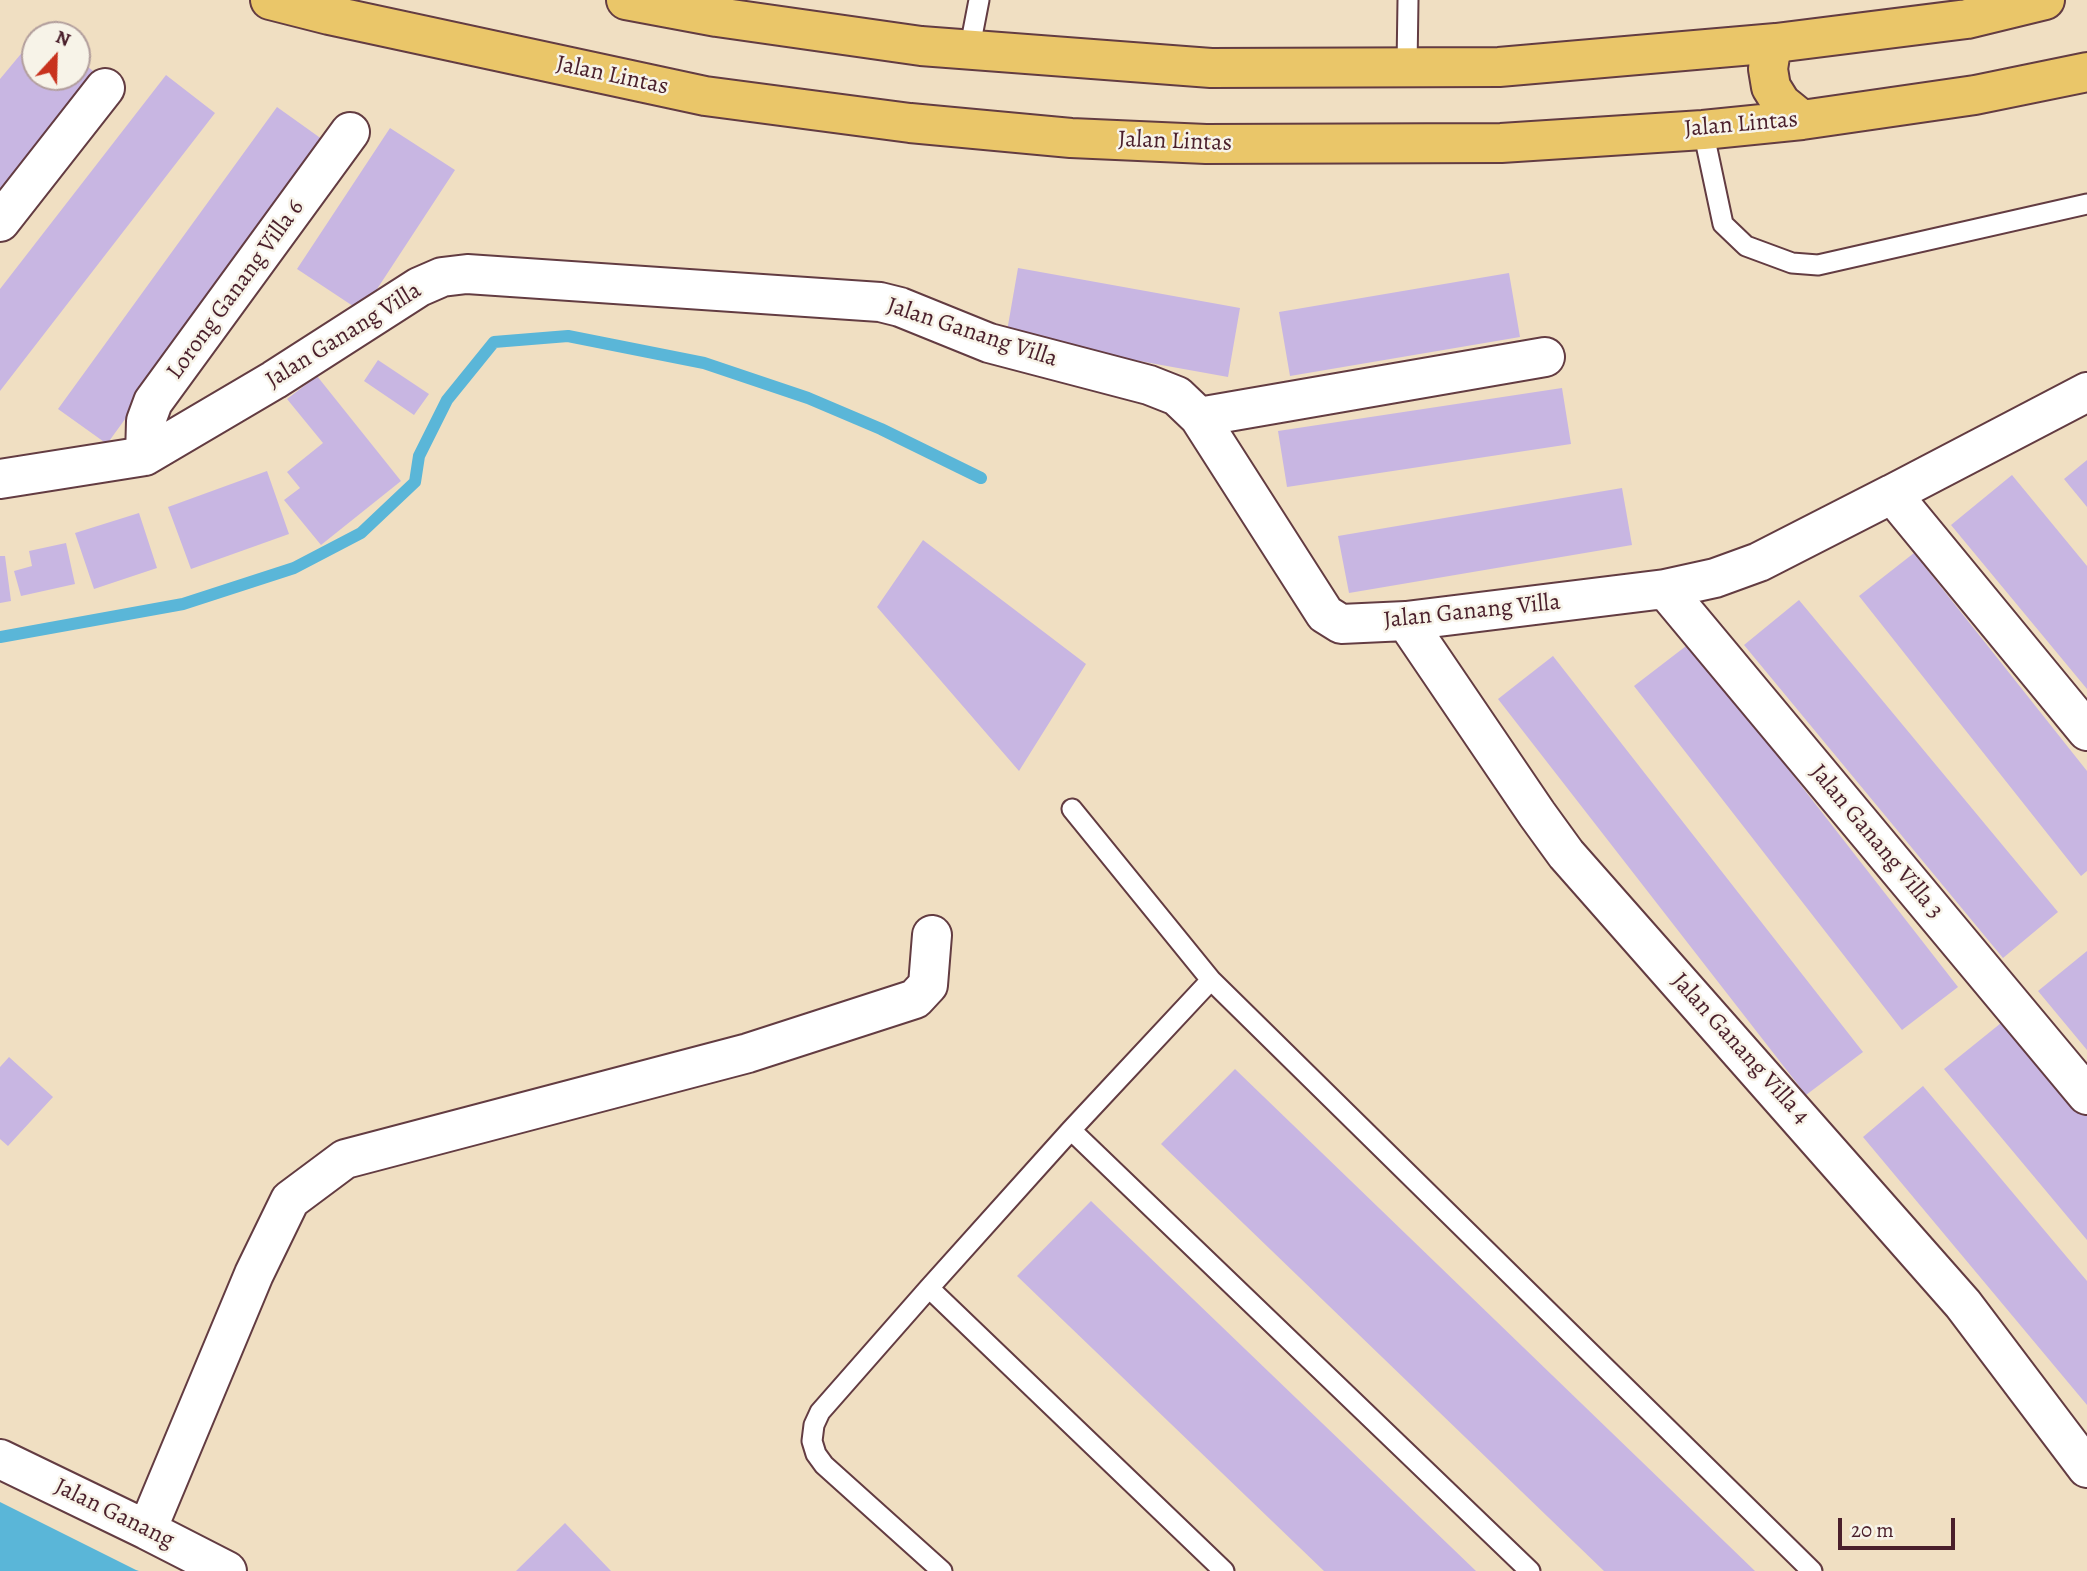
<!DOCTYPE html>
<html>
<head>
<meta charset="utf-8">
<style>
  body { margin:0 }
  #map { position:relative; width:2087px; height:1571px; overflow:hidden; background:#f0dfc2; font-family:Alegreya,serif }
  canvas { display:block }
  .north { position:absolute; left:21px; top:21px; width:70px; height:70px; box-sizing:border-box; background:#f7f3e8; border:2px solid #b29e9c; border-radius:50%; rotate:22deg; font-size:19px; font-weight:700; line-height:28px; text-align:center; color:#4a1f2b }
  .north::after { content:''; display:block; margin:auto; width:24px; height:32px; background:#c8321e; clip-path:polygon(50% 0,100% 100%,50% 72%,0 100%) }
  .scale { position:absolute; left:1838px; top:1518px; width:117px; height:32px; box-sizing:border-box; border:4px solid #4a1f2b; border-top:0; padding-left:9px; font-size:21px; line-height:24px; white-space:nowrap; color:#4a1f2b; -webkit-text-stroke:5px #f7f3e8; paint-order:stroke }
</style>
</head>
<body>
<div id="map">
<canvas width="2087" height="1571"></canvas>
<div class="north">N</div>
<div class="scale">20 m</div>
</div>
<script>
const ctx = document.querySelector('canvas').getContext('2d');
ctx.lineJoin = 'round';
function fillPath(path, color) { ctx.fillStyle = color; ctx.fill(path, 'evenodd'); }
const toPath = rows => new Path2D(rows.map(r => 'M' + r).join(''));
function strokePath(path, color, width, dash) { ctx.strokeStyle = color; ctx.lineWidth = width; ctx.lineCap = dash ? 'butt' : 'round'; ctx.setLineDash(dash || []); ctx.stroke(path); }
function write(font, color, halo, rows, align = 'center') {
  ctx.font = font + ' Alegreya,serif'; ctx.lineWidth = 5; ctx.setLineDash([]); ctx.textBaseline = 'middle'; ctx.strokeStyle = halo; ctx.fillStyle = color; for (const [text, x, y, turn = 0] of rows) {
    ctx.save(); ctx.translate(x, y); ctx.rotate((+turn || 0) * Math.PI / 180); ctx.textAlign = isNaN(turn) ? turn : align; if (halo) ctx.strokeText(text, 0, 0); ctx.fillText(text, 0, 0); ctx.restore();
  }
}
const water = toPath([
  [0,1502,136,1570,139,1571,0,1571]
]);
const stream = toPath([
  [0,637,183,604,294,568,361,533,415,482,419,456,447,400,494,342,568,336,704,363,808,398,881,429,981,478]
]);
const building = toPath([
  [35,37,35,77,77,77,77,58,103,79,0,204,0,79],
  [166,75,215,113,0,391,0,289],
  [277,107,326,142,107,444,58,409],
  [390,128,455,170,362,312,297,269],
  [1018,268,1240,308,1228,377,1006,337],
  [1509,273,1520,337,1290,376,1279,312],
  [378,360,429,394,414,415,364,381],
  [317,376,401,481,321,545,284,500,300,488,287,472,323,443,287,399],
  [1562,388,1571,444,1287,487,1278,431],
  [2087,460,2087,507,2064,479],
  [267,471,289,534,191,569,168,507],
  [2012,475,2087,566,2087,689,1951,525],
  [1622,488,1632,545,1349,593,1338,536],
  [139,513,157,568,94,589,75,533],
  [923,540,1086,664,1019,771,877,607],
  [66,543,75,584,21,596,14,571,32,566,29,551],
  [1914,553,2087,771,2087,871,2081,876,1859,596],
  [0,556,5,556,11,601,0,603],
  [1799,600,2058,912,2003,958,1744,645],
  [1690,643,1958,987,1902,1030,1634,686],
  [1553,656,1863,1052,1806,1095,1498,699],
  [2087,951,2087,1050,2038,991],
  [2006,1019,2087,1116,2087,1240,1944,1069],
  [9,1057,53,1097,8,1146,0,1139,0,1067],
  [1235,1069,1755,1571,1604,1571,1161,1144],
  [1923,1086,2087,1281,2087,1405,1863,1137],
  [1091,1201,1476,1571,1324,1571,1017,1276],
  [565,1523,611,1571,516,1571]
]);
const service = toPath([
  [969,52,979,0],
  [1407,67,1408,0],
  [1703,130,1723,224,1746,246,1792,263,1818,265,2087,204],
  [1072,809,1211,980,1812,1571],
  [1071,1130,1530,1571],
  [929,1288,1224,1571],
  [942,1571,824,1465,816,1454,812,1441,814,1425,820,1412,929,1288,1071,1130,1211,980]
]);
const minor = toPath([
  [0,222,105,88],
  [1199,417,1545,357],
  [145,456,146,421,153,402,350,132],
  [0,479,145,456,274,380,419,287,442,277,467,274,880,302,900,307,989,343,1149,385,1177,396,1199,417,1325,614,1341,624,1406,621,1665,589,1715,578,1759,562,1892,494,2087,731],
  [1892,494,2087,392],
  [1665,589,2087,1095],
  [1406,621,1537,814,1566,854,1963,1304,2087,1468],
  [0,1459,147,1530,227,1571],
  [147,1530,254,1274,290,1200,345,1159,748,1053,915,999,928,985,932,935]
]);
const trunk = toPath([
  [270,0,329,15,705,96,910,123,1071,138,1206,144,1501,143,1703,130,1802,120,1975,95,2087,72],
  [626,0,717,17,921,46,1211,68,1499,67,1776,43,1967,19,2045,0],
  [1776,43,1770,56,1768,69,1771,87,1781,103,1802,120]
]);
const streetNames = [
  ["Jalan Lintas",612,76,12],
  ["Jalan Lintas",1741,125,-5],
  ["Jalan Lintas",1175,142,2],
  ["Lorong Ganang Villa 6",236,290,-54],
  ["Jalan Ganang Villa",972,333,18],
  ["Jalan Ganang Villa",344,336,-32],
  ["Jalan Ganang Villa",1472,612,-6],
  ["Jalan Ganang Villa 3",1876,842,50],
  ["Jalan Ganang Villa 4",1740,1049,48],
  ["Jalan Ganang",114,1514,26]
];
fillPath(water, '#5ab6d8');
strokePath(stream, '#5ab6d8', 12);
fillPath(building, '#c8b6e2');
strokePath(service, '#633c42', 23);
strokePath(minor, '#633c42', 42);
strokePath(trunk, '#633c42', 42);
strokePath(service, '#fff', 19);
strokePath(minor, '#fff', 38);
strokePath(trunk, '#eac669', 38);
write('24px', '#4a1f2b', '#f7f3e8', streetNames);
</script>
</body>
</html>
